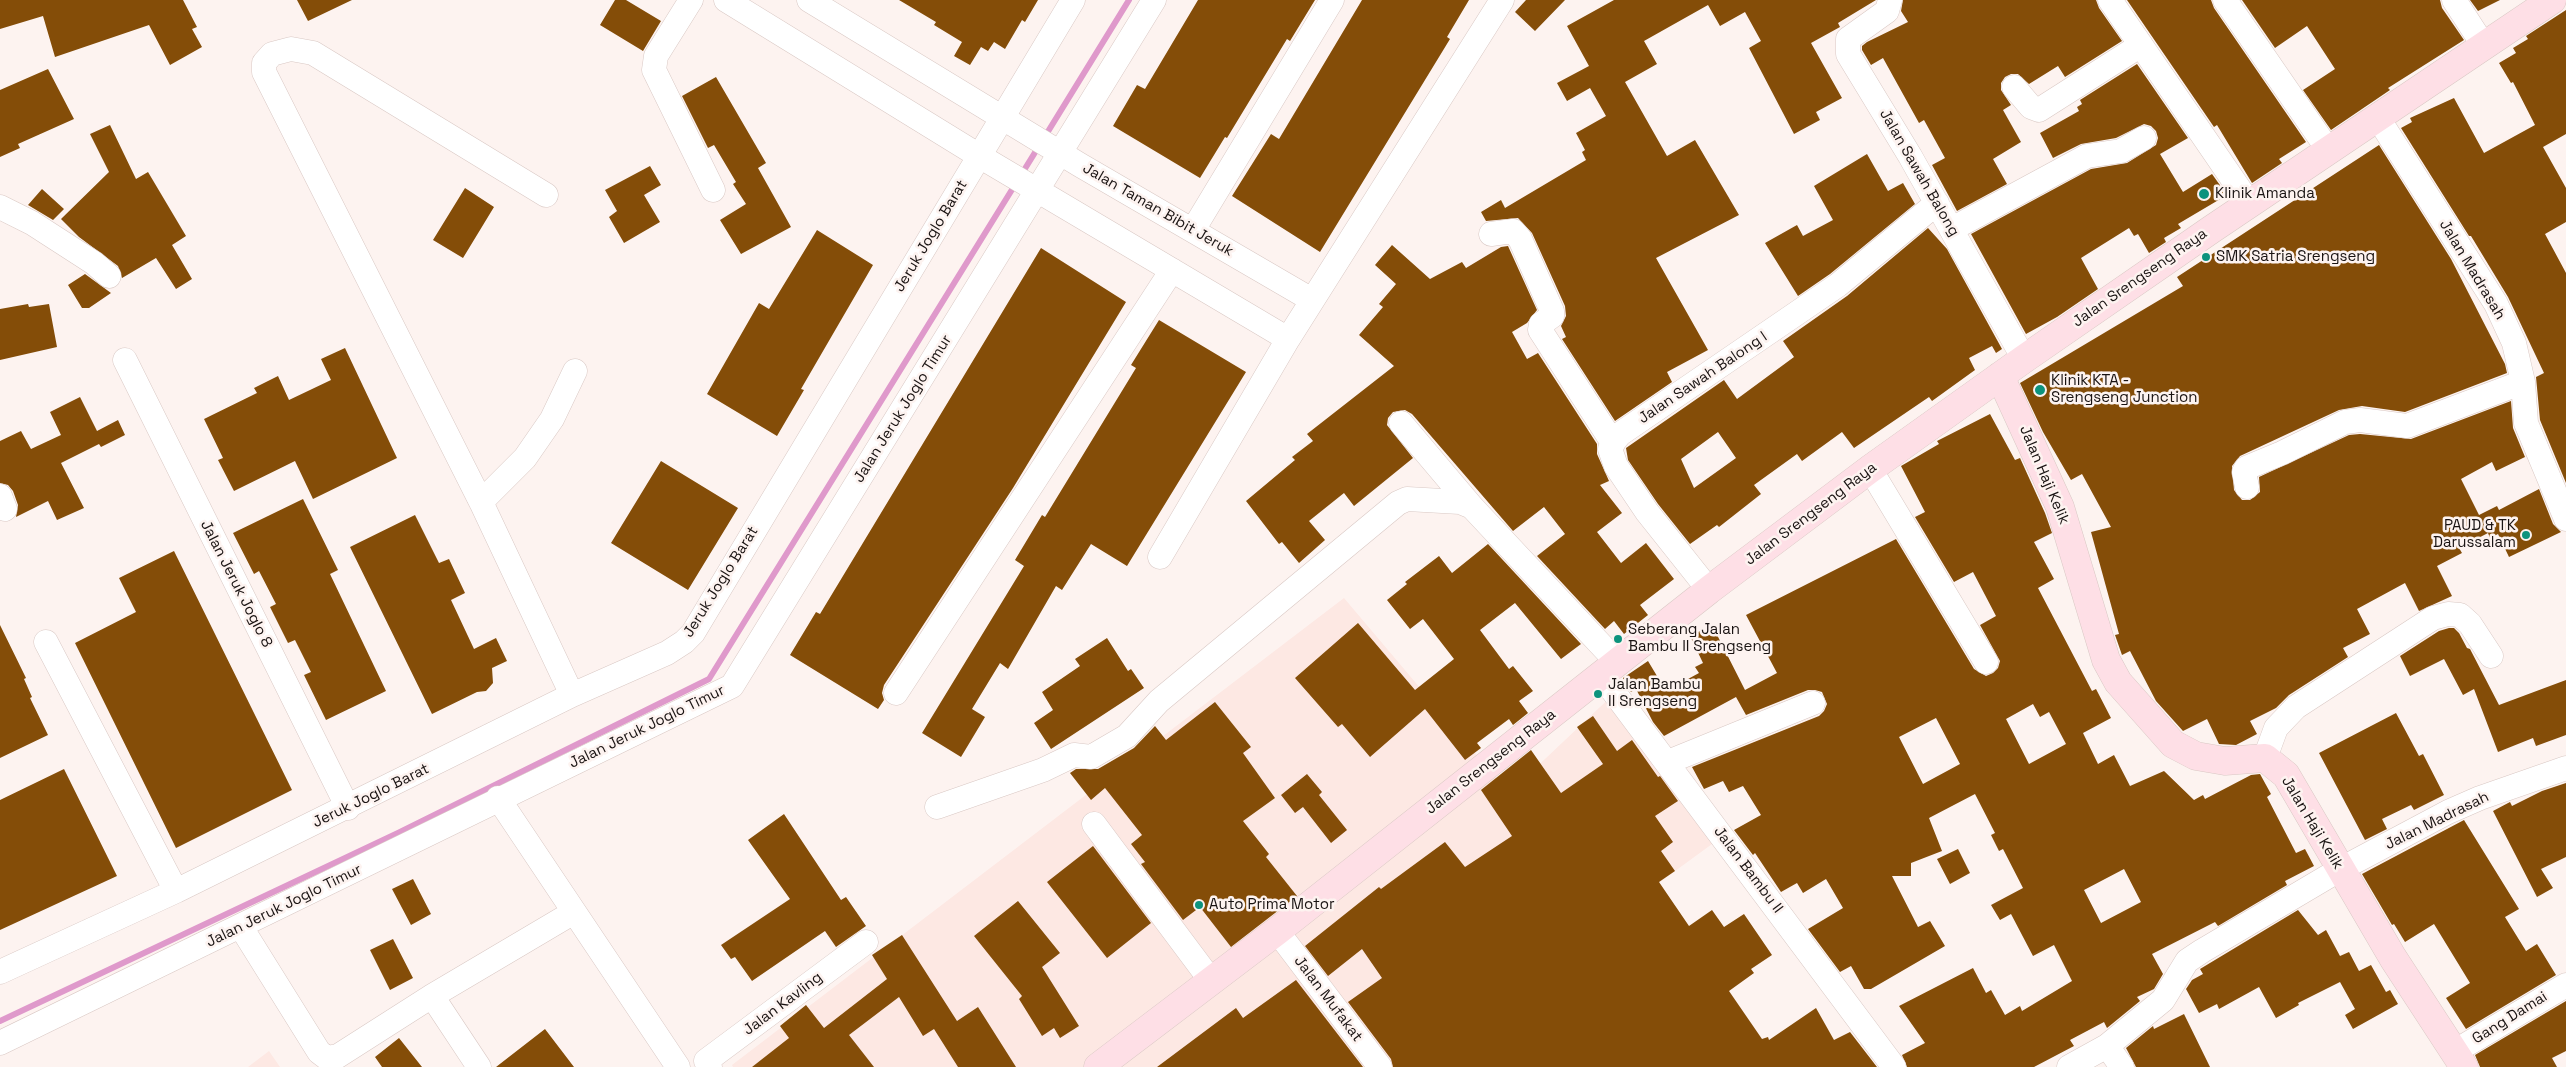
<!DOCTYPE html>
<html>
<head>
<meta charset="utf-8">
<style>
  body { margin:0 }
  canvas { display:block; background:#fdf3f0 }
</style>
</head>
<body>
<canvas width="2566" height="1067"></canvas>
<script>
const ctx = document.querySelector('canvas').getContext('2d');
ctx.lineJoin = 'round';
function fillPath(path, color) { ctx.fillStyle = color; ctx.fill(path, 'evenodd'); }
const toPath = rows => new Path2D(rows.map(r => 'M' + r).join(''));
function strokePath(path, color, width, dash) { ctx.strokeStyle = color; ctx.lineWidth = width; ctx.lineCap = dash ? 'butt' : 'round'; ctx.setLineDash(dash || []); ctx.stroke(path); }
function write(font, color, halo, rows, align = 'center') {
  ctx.font = font + ' "Space Grotesk",sans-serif'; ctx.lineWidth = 5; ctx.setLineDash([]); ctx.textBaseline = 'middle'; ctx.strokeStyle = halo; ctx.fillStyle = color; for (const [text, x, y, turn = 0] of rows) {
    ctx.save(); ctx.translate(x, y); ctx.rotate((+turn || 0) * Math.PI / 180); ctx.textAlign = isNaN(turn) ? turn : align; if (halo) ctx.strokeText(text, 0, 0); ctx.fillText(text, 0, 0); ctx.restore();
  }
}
const built = toPath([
  [1344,598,1509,793,1618,690,1723,836,1407,1067,733,1067,732,1065],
  [269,1051,280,1067,248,1067]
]);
const stream = toPath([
  [1044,138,1129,0],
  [0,1021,398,833,709,679,1039,146]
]);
const building = toPath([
  [0,0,183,0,197,27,192,29,202,47,170,65,149,25,55,57,43,16,0,29],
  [297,0,352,0,308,21],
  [615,0,626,0,661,21,643,51,600,25],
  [899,0,1038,0,1025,22,1022,20,1005,49,994,42,988,51,981,47,970,65,954,56,962,42,934,25,936,22],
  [1198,0,1315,0,1290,41,1287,39,1227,138,1225,137,1200,178,1113,126,1137,85,1145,89],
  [1362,0,1469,0,1447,37,1450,39,1320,252,1232,196,1271,134,1279,139],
  [1526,0,1565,0,1535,31,1515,12],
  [1614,0,1876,0,1838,23,1840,27,1811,43,1842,98,1816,112,1820,120,1794,134,1749,48,1761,41,1745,12,1720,26,1708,5,1644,41,1657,64,1625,82,1667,156,1695,140,1739,215,1656,258,1708,350,1667,372,1672,382,1615,421,1562,339,1566,337,1561,326,1566,316,1565,306,1532,233,1518,218,1486,221,1481,212,1501,200,1505,208,1586,160,1582,152,1585,150,1576,133,1606,116,1590,88,1567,101,1557,83,1589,66,1567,26],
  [1903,0,2096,0,2099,8,2122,41,2065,77,2058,66,2029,84,2018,74,2011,74,2005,77,2001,83,2001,90,2011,105,2003,110,2021,142,1993,159,2007,184,1957,211,1932,165,1945,158,1924,120,1919,123,1883,58,1871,65,1862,50,1862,46,1867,42,1908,22,1901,11],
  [2127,0,2211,0,2214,8,2306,142,2279,159,2282,163,2252,183,2217,125,2214,127],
  [2242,0,2440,0,2442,8,2464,40,2388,88,2390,90,2331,130,2303,90,2335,69,2307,26,2275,48],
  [2470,0,2500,0,2478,11],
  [2566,10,2566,134,2543,147,2566,188,2566,222,2545,234,2566,273,2566,483,2540,420,2536,377,2544,373,2508,297,2471,236,2469,236,2401,128,2412,122,2410,118,2454,98,2484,153,2535,125,2513,82,2511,83,2499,63,2516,53,2513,48,2528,39,2526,36],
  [2137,64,2188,138,2160,154,2183,192,2212,174,2227,195,2178,224,2181,228,2164,238,2166,242,2149,253,2138,234,2134,236,2129,228,2081,258,2098,289,2057,317,2026,334,1971,234,2091,169,2127,163,2156,145,2158,138,2156,131,2151,126,2144,124,2116,138,2081,144,2053,158,2040,133,2079,111,2077,107,2082,104,2080,100],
  [48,69,74,119,18,144,20,148,0,157,0,90],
  [716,77,766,163,758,168,791,227,741,254,720,220,746,204,733,184,736,182,714,145,708,148,682,96],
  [110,125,136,179,148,172,186,236,172,245,192,279,176,289,156,258,122,278,118,266,79,237,61,219,109,172,90,134],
  [2379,145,2451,259,2505,364,2507,373,2405,412,2362,406,2339,410,2240,456,2232,466,2234,490,2242,500,2250,500,2260,492,2259,477,2349,435,2360,434,2411,439,2511,401,2513,428,2525,457,2496,471,2492,462,2461,479,2479,515,2497,506,2499,510,2539,489,2553,524,2561,532,2509,557,2498,534,2490,538,2488,533,2459,548,2462,553,2437,566,2452,596,2419,611,2405,583,2357,609,2370,634,2343,648,2348,657,2289,695,2276,708,2250,721,2257,734,2236,745,2219,744,2207,719,2183,731,2156,701,2130,651,2122,655,2115,635,2119,634,2091,532,2111,527,2082,474,2071,480,2043,432,2020,383,2183,286,2177,277],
  [1867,154,1888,191,1903,183,1915,204,1830,274,1798,296,1765,243,1797,225,1803,236,1833,220,1814,186],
  [650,166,661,185,644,195,660,222,624,243,609,217,617,211,605,190],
  [465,188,494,207,463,258,433,240],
  [42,189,64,209,53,220,28,205],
  [1928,228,1947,249,2002,349,1996,353,1992,346,1969,358,1975,370,1932,401,1929,397,1854,448,1842,432,1802,461,1797,454,1754,485,1761,494,1719,527,1717,525,1690,544,1658,504,1628,460,1626,448,1724,380,1737,399,1794,357,1783,341,1847,296],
  [1718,432,1736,458,1694,488,1681,459],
  [817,230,873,265,801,389,804,390,777,436,707,394,759,303,769,309],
  [1392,245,1430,279,1462,262,1466,268,1501,247,1508,246,1537,310,1527,323,1512,332,1527,359,1538,353,1597,444,1597,454,1609,481,1600,485,1622,513,1597,532,1621,563,1646,543,1674,579,1640,605,1648,615,1624,634,1614,621,1605,629,1537,556,1565,534,1544,507,1513,531,1412,414,1405,410,1393,412,1388,418,1387,425,1413,458,1354,506,1344,493,1309,521,1325,540,1299,563,1282,542,1279,544,1246,501,1295,460,1292,457,1313,441,1307,434,1394,366,1359,335,1383,307,1379,304,1396,284,1375,265],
  [1041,248,1126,302,1013,488,884,685,882,693,884,700,878,709,790,655,816,612,820,614],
  [85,274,111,293,89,308,82,308,68,285],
  [28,304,29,307,49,304,57,347,0,360,0,309],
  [1159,320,1246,372,1127,566,1091,544,1062,590,1056,586,1008,669,1000,663,972,709,985,717,961,757,922,733,1024,566,1015,560,1042,515,1045,517,1136,368,1131,365],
  [345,348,397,458,313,499,295,461,234,491,218,460,223,458,204,419,257,393,254,388,278,376,289,400,331,380,321,359],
  [80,397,97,431,118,420,125,435,101,447,99,444,61,463,84,508,57,520,48,501,16,517,18,505,13,491,8,485,0,483,0,441,21,431,31,449,61,435,50,412],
  [1990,414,2015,460,2020,458,2045,513,2052,533,2034,542,2054,579,2038,588,2092,691,2096,689,2111,718,2083,733,2098,764,2114,755,2130,786,2164,771,2194,800,2203,795,2205,799,2251,775,2260,774,2271,794,2267,797,2296,853,2305,849,2314,866,2285,881,2287,885,2218,926,2215,922,2152,954,2163,974,2154,989,2137,997,2140,1001,2107,1028,2104,1022,2070,1040,2074,1046,2034,1067,1907,1067,1902,1055,1925,1043,1899,1006,1973,968,1986,993,1991,990,2005,1015,2020,1006,2022,1011,2072,981,2054,945,2033,956,2011,914,2000,920,1991,905,2023,888,2003,849,1999,851,1991,835,1995,833,1975,794,1929,818,1942,851,1911,863,1911,876,1892,876,1918,927,1930,921,1945,946,1871,989,1864,989,1851,966,1840,972,1808,929,1843,908,1826,879,1803,893,1797,883,1781,892,1755,853,1753,855,1734,830,1761,815,1743,786,1729,792,1723,781,1704,789,1692,767,1819,716,1824,711,1827,704,1822,692,1815,690,1808,690,1746,715,1736,697,1664,736,1653,722,1636,689,1631,692,1623,678,1648,661,1666,691,1699,673,1695,667,1703,663,1690,636,1712,625,1745,690,1777,673,1746,615,1896,539,1974,669,1986,676,1993,673,1998,668,2000,661,1980,625,1996,616,1973,572,1954,582,1915,517,1925,512,1901,466,1939,444,1937,441],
  [2033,704,2040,717,2049,712,2066,744,2029,764,2006,719],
  [1936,718,1960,764,1923,784,1899,737],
  [2124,869,2141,902,2101,923,2084,890],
  [661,461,738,508,688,590,611,543],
  [303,499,338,570,330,574,386,691,326,720,304,675,311,672,295,640,288,643,270,607,276,604,259,571,254,574,233,533],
  [415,515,439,563,449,559,465,593,451,600,474,649,496,638,507,661,492,668,493,683,486,691,477,692,432,714,350,547],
  [1488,544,1581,644,1561,659,1515,603,1480,630,1509,669,1513,666,1533,691,1519,701,1528,713,1513,725,1509,719,1477,743,1481,748,1465,760,1425,709,1370,757,1342,724,1338,727,1295,678,1358,623,1415,690,1454,659,1423,619,1410,629,1387,600,1407,584,1405,582,1439,556,1452,573],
  [174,551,292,790,176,848,75,643,136,612,119,578],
  [0,625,26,678,24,679,32,697,30,698,48,735,0,758],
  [2449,628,2454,628,2459,633,2467,648,2470,649,2499,705,2566,680,2566,735,2536,746,2533,738,2498,752,2474,689,2463,695,2444,659,2410,676,2400,656,2439,631],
  [1107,638,1128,671,1131,669,1144,688,1051,749,1034,723,1053,710,1042,692,1080,666,1075,659],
  [1215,702,1251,747,1243,753,1275,798,1243,821,1269,854,1266,857,1297,896,1231,947,1200,907,1183,920,1141,864,1145,862,1131,844,1142,835,1105,788,1091,800,1070,773,1076,769,1098,769,1134,748,1155,726,1166,740],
  [2396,713,2419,756,2423,754,2444,795,2414,810,2411,805,2382,819,2387,829,2365,840,2319,753],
  [1593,716,1617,751,1632,740,1658,777,1660,776,1678,801,1655,816,1673,842,1661,851,1675,871,1659,882,1689,926,1712,910,1724,927,1744,914,1772,955,1751,969,1754,973,1729,991,1762,1039,1768,1037,1769,1040,1816,1008,1834,1040,1850,1032,1877,1067,1393,1067,1391,1059,1348,1002,1382,978,1362,949,1328,976,1305,946,1379,887,1381,889,1445,842,1465,867,1512,836,1481,790,1531,750,1561,793,1603,764,1577,727],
  [64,769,117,876,0,930,0,800],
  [1307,774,1322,792,1319,795,1347,830,1331,843,1303,807,1295,813,1281,795],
  [2566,783,2566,857,2541,869,2553,888,2537,897,2493,811,2510,802,2512,806,2542,791],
  [784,814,841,900,846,897,866,926,836,947,825,931,752,981,735,957,731,959,721,945,790,899,748,840],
  [2464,820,2519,909,2505,917,2526,951,2537,944,2556,975,2466,1029,2446,998,2470,983,2434,924,2405,942,2394,924,2392,925,2362,874],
  [1093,846,1151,923,1107,958,1047,882],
  [1958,849,1970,873,1950,884,1937,859],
  [413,879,431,914,411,925,392,889],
  [1018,901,1060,953,1042,967,1079,1026,1060,1038,1054,1028,1042,1036,1019,999,1022,996,974,936],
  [2298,910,2318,935,2326,930,2340,956,2349,952,2359,971,2371,965,2386,992,2390,990,2398,1004,2353,1029,2345,1015,2355,1009,2340,982,2298,1003,2299,1005,2276,1018,2259,987,2219,1009,2217,1004,2199,1013,2186,989,2192,980,2203,974,2200,969],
  [902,935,957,1021,978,1007,1016,1067,958,1067,934,1029,923,1036,899,997,849,1035,874,1067,752,1067,789,1038,780,1026,806,1005,824,1028,887,979,872,955],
  [393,939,413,978,390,990,370,950],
  [1296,980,1363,1067,1157,1067,1236,1008,1243,1018],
  [2566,1001,2566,1051,2552,1058,2557,1067,2480,1067,2475,1055],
  [2184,1014,2210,1067,2136,1067,2126,1048,2153,1026,2154,1029],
  [545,1029,574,1067,496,1067],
  [399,1038,422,1067,382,1067,375,1057]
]);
const street = toPath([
  [691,0,656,56,654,70,713,190],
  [726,0,981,157,1288,339],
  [809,0,1080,165,1312,300],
  [1890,0,1887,11,1848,39,1848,54,1910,156,2024,359],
  [2110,0,2249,203],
  [2225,0,2329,151],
  [2454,0,2484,46],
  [2014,87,2031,107,2039,110,2141,45],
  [2378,118,2496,304,2514,343,2523,382,2526,423,2566,519],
  [546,195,313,53,291,49,272,54,264,63,264,72,481,502,572,695],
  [0,207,32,223,94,263,109,276],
  [1952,229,2087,156,2121,151,2144,138],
  [1193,230,1332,0],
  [1491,234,1513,231,1520,239,1552,311,1552,316,1541,324,1540,330,1613,443],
  [125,360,348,808],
  [1401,423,1472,507],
  [1870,469,1986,662],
  [2247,487,2244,472,2246,468,2282,453,2345,422,2360,420,2407,426,2523,382],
  [0,496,5,509],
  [481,502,525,458,552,419,575,371],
  [1160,557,1288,339,1502,0],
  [1709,590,1647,512,1616,466,1610,449,1615,440,1620,434,1838,285,1937,203],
  [46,642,176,891],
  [1601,675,1894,1067],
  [896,693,1172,270],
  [2265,758,2276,728,2296,707,2433,618,2448,614,2460,615,2470,624,2491,656],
  [1668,762,1813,703],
  [498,798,678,1067],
  [937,807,1043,770,1074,755,1091,757,1127,736,1159,701,1398,503,1407,499,1460,502,1472,507,1617,662],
  [1094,824,1212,982],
  [241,927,319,1052,327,1058,338,1056,432,996,574,912],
  [1277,931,1380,1067],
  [0,972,176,891,572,695,667,653,684,642,693,633,1073,0],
  [432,996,479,1067],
  [0,1043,732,686,1154,0],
  [2107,1046,2122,1067],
  [2454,1052,2566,985],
  [710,1067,706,1061,866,942],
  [2069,1067,2107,1046,2163,1000,2187,961,2202,951,2339,870,2448,812,2480,798,2566,768]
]);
const secondary = toPath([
  [2000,376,2060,507,2106,660,2118,682,2173,744,2196,756,2225,761,2265,758,2286,775,2393,958,2464,1067],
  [1098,1067,1277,931,1709,590,1870,469,2024,359,2212,229,2552,0]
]);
const markers = [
  [2204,194,6,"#0d937d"],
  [2206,257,5,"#0d937d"],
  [2040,390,6,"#0d937d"],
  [2526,535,5,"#0d937d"],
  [1618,639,5,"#0d937d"],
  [1598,694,5,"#0d937d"],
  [1199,905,5,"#0d937d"]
];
const streetNames = [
  ["Jalan Sawah Balong",1919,173,60],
  ["Jalan Taman Bibit Jeruk",1158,210,30],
  ["Jeruk Joglo Barat",931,236,-59],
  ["Jalan Madrasah",2472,270,59],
  ["Jalan Srengseng Raya",2140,278,-35],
  ["Jalan Sawah Balong I",1703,378,-34],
  ["Jalan Jeruk Joglo Timur",903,409,-58],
  ["Jalan Haji Kelik",2044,475,67],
  ["Jalan Srengseng Raya",1811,514,-37],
  ["Jeruk Joglo Barat",721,582,-58],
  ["Jalan Jeruk Joglo 8",236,584,63],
  ["Jalan Jeruk Joglo Timur",647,727,-26],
  ["Jalan Srengseng Raya",1491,762,-38],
  ["Jeruk Joglo Barat",371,796,-26],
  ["Jalan Madrasah",2437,821,-26],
  ["Jalan Haji Kelik",2312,823,59],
  ["Jalan Bambu II",1748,870,53],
  ["Jalan Jeruk Joglo Timur",284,906,-26],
  ["Jalan Mufakat",1328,999,53],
  ["Jalan Kavling",783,1004,-37],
  ["Gang Damai",2510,1018,-32]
];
const poiNames = [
  ["Klinik Amanda",2215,194],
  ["SMK Satria Srengseng",2216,257],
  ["Klinik KTA -",2051,381],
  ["Srengseng Junction",2051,398],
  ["PAUD & TK",2516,526,"right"],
  ["Darussalam",2516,543,"right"],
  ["Seberang Jalan",1628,630],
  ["Bambu II Srengseng",1628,647],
  ["Jalan Bambu",1608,685],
  ["II Srengseng",1608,702],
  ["Auto Prima Motor",1209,905]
];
fillPath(built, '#fde8e3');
strokePath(stream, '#df99cb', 6);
fillPath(building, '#844d08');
strokePath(street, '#d9c8c4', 25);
strokePath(secondary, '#d9c8c4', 29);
strokePath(street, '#fff', 24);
strokePath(secondary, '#fedfe6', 28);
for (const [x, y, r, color] of markers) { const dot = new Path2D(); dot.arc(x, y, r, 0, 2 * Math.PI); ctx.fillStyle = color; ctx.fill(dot); strokePath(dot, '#fdf3f0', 2); }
write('15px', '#191312', '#fdf3f0', streetNames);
write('15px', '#191312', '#fdf3f0', poiNames, 'left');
</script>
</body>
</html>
